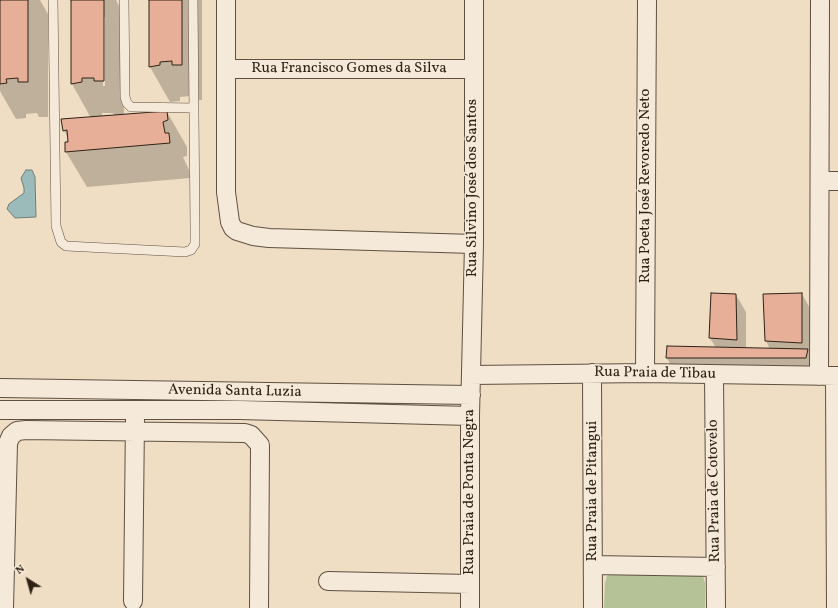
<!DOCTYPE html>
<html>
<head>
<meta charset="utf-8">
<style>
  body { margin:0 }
  #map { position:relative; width:838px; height:608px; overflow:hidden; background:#efddc4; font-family:Vollkorn,serif }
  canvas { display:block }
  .north { position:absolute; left:8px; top:560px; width:40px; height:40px; -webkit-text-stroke:3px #f5e9d9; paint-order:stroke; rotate:323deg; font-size:11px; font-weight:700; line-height:16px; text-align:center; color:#2e2216 }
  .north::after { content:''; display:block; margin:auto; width:14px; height:18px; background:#2e2216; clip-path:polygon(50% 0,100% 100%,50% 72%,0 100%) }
</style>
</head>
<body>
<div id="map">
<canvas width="838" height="608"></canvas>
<div class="north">N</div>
</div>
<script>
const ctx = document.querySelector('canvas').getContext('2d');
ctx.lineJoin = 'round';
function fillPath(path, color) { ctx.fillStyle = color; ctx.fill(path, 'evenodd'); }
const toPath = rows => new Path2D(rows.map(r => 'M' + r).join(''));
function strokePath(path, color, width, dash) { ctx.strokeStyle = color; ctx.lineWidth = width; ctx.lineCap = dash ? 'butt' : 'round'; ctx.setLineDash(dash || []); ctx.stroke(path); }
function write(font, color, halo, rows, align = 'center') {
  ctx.font = font + ' Vollkorn,serif'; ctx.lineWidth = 3; ctx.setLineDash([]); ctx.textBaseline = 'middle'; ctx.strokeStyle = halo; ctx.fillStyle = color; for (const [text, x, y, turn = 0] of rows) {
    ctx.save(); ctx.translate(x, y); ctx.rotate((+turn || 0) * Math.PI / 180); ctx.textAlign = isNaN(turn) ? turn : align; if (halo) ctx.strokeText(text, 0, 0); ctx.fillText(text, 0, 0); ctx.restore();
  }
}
const green = toPath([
  [611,574,700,575,703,576,705,583,705,608,604,608,605,583,607,576]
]);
const water = toPath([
  [26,170,32,170,35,177,36,217,15,218,7,209,9,204,24,193,24,188,21,178,26,170]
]);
const shadow = toPath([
  [0,0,40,0,48,14,48,117,39,117,37,113,26,114,26,118,16,119,0,91],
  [72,0,116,0,123,13,124,115,167,112,187,147,187,156,183,157,189,170,190,178,87,187,66,152,70,142,64,130,91,118,72,84],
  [103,17,105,17,105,86,103,86],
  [102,113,113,113,115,116,102,117],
  [150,0,202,0,202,100,193,100,191,96,180,97,180,101,170,102,150,67],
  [802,294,812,312,813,371,674,371,667,358,716,348,710,338,736,295,746,312,746,349,770,349,766,341,764,295]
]);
const building = toPath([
  [0,0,28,0,28,82,18,82,18,78,6,79,7,83,0,84,0,0],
  [71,0,104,0,104,81,94,81,94,78,82,78,82,82,71,84,71,0],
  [149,0,182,0,182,65,172,65,172,61,160,62,160,65,149,67,149,0],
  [167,111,168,120,163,122,165,133,169,133,170,143,65,152,65,142,68,142,67,130,63,131,61,119,167,111],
  [711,293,736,294,737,340,709,338,711,293],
  [802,293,802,343,765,341,763,294,802,293],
  [667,346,808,349,806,358,666,358,667,346]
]);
const lane = toPath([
  [53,0,56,226,61,242,66,246,185,252,191,250,195,244,195,228,193,0],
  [124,0,125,97,127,103,131,107,194,108]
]);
const street = toPath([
  [226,0,226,192,230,222,233,228,237,231,253,236,269,238,474,244],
  [226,69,473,69],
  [821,181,838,181],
  [592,373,593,608],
  [645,373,647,0],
  [471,375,645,373,838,376],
  [714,375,716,608],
  [819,376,820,0],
  [835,376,836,608],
  [0,388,471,395],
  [0,410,239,410,470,416],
  [593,565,716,567],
  [328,581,470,584],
  [133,601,135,420],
  [4,608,8,443,11,436,17,431,26,430,245,433,251,435,260,445,259,608],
  [470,608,470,416,474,244,474,0]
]);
const streetNames = [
  ["Rua Francisco Gomes da Silva",349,69],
  ["Rua Poeta José Revoredo Neto",646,186,-90],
  ["Rua Silvino José dos Santos",473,188,-90],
  ["Rua Praia de Tibau",655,374,1],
  ["Avenida Santa Luzia",235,392,1],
  ["Rua Praia de Pitangui",593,491,-90],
  ["Rua Praia de Cotovelo",715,491,-91],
  ["Rua Praia de Ponta Negra",470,492,-90]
];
fillPath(green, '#b5c297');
fillPath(water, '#9abbb9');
strokePath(water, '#6f7e78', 1);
fillPath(shadow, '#0003');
fillPath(building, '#e7af97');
strokePath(building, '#2e2216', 1);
strokePath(lane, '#5e5142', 10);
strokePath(street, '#5e5142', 20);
strokePath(lane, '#f5e9d9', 9);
strokePath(street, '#f5e9d9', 18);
write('15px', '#2e2216', '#f5e9d9', streetNames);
</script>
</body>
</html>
